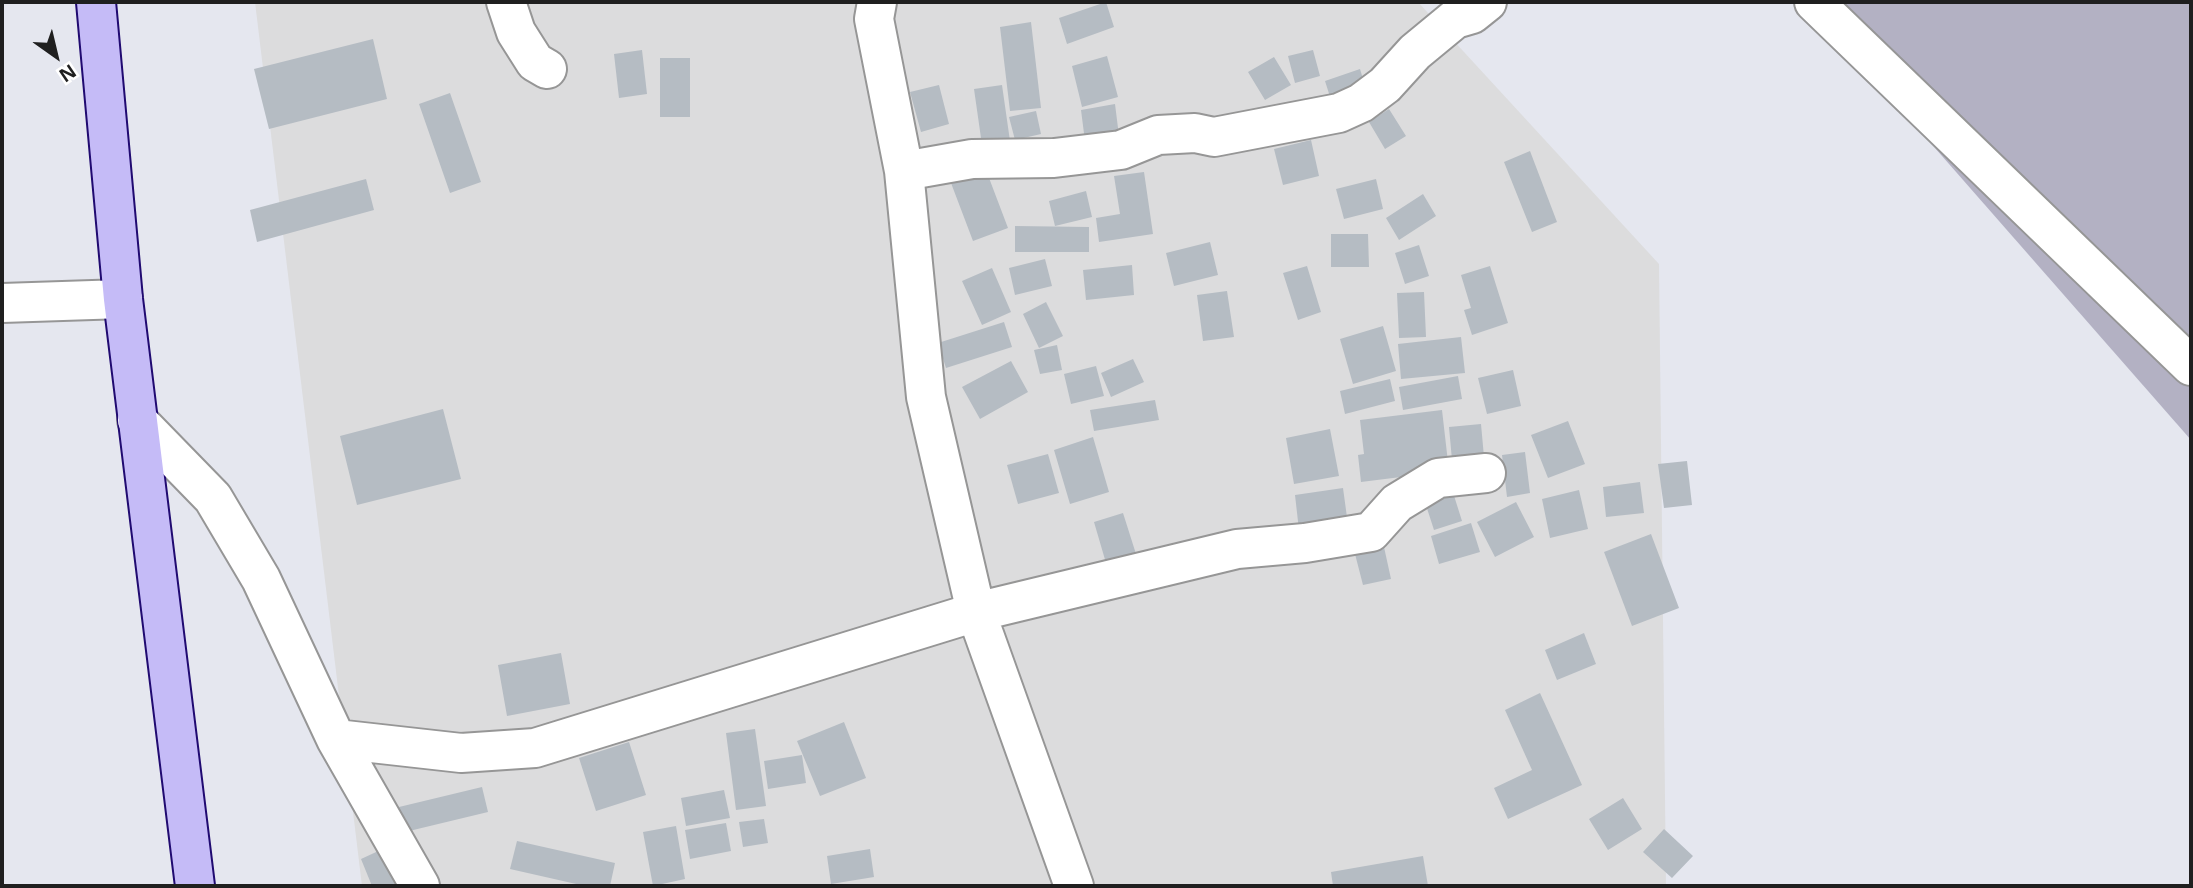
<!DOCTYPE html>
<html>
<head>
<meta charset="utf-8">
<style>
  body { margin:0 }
  #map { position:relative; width:2193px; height:888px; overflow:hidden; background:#e5e7ef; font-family:"Noto Sans",sans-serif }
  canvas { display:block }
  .frame { position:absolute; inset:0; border:4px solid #1f1f1f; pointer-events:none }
  .north { position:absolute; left:21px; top:21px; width:70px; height:70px; -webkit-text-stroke:5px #fff; paint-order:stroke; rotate:146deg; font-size:19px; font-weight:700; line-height:28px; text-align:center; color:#1f1f1f }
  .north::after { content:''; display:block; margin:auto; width:24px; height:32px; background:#1f1f1f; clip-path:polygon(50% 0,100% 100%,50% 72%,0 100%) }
</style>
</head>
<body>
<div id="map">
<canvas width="2193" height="888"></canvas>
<div class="frame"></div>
<div class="north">N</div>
</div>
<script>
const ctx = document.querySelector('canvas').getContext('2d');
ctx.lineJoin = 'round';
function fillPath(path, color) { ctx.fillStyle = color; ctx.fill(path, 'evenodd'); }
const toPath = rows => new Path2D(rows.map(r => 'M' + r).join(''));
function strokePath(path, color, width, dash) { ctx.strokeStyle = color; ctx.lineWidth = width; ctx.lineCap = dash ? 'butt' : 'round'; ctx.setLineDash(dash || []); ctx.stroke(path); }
const residential = toPath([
  [255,2,1418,2,1659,264,1666,886,362,886]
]);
const construction = toPath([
  [1807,2,2191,2,2191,440]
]);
const building = toPath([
  [1106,2,1114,27,1067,44,1059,18],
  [1031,22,1041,108,1010,111,1000,27],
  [373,39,387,99,269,129,254,69],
  [642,50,647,94,619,98,614,54],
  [1313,50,1320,76,1295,83,1288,56],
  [1107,56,1118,97,1082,107,1072,66],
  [1274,57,1291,85,1265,100,1248,72],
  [660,58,690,58,690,117,660,117],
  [1360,69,1367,92,1332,103,1325,81],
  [939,85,949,124,921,132,910,92],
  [1002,85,1011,148,983,152,974,89],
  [450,93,481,182,450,193,419,104],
  [1115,104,1120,144,1086,149,1081,110],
  [1389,109,1406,136,1385,149,1369,122],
  [1036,111,1041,134,1015,140,1009,117],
  [1311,140,1319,176,1283,185,1274,149],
  [1530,151,1557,222,1532,232,1504,162],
  [986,170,1008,228,973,241,951,183],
  [1144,172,1153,234,1099,242,1096,218,1120,214,1114,176],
  [366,179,374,210,257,242,250,210],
  [1376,179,1383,209,1344,219,1336,189],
  [1086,191,1092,217,1055,226,1049,201],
  [1423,194,1436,216,1399,240,1386,218],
  [1015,226,1089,227,1089,252,1015,252],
  [1331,234,1368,234,1369,267,1331,267],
  [1210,242,1218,275,1174,286,1166,253],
  [1419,245,1429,276,1405,284,1395,253],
  [1045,259,1052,286,1015,295,1009,268],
  [1132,265,1134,295,1086,300,1083,270],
  [1307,266,1321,312,1298,320,1283,273],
  [1490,266,1508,323,1472,335,1464,310,1471,308,1461,275],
  [992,268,1011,312,982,325,962,281],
  [1227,291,1234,337,1203,341,1197,295],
  [1424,292,1426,337,1399,338,1397,293],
  [1046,302,1063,336,1039,348,1023,314],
  [1004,322,1012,347,946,368,938,343],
  [1383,326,1396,371,1353,384,1340,339],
  [1461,337,1465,373,1401,379,1398,344],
  [1057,345,1062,370,1040,374,1034,350],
  [1133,359,1144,382,1111,397,1101,373],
  [1011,361,1028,392,980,419,962,387],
  [1096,366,1104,396,1071,404,1064,374],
  [1513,370,1521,406,1487,414,1478,378],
  [1458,376,1462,399,1403,410,1399,387],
  [1390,379,1395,401,1345,414,1340,391],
  [1155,400,1159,420,1094,431,1090,410],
  [443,409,461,479,357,505,340,436],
  [1442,410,1449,471,1361,482,1358,455,1364,454,1360,420],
  [1568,421,1585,464,1548,478,1531,435],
  [1481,424,1484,457,1452,460,1449,427],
  [1330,429,1339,476,1294,484,1286,438],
  [1093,437,1109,492,1070,504,1054,450],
  [1525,452,1530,493,1507,497,1502,455],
  [1048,454,1059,493,1018,504,1007,465],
  [1687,461,1692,505,1664,508,1658,464],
  [1640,482,1644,513,1606,517,1603,487],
  [1450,483,1462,521,1434,530,1422,493],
  [1343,488,1349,532,1300,539,1295,495],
  [1579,490,1588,529,1550,538,1542,499],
  [1516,502,1534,537,1495,557,1477,522],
  [1123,513,1136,554,1106,563,1094,522],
  [1471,523,1480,552,1439,564,1431,536],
  [1651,534,1679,608,1632,626,1604,552],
  [1384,547,1391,579,1363,585,1355,554],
  [1584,633,1596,664,1557,680,1545,650],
  [561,653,570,704,507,716,498,665],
  [1540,693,1582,785,1508,819,1494,788,1532,770,1505,710],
  [844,722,866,778,820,796,797,741],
  [755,729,766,806,736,810,726,733],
  [629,742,646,795,596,811,579,758],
  [802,755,806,783,768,789,764,761],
  [482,787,488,812,405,832,399,807],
  [724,790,730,818,686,826,681,798],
  [1623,798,1642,829,1608,850,1589,819],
  [764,819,768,843,743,847,739,822],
  [726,823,731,851,690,859,685,830],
  [676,826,685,879,653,886,643,832],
  [1664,829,1693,856,1672,878,1643,852],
  [517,841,615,863,610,886,585,886,510,869],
  [387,847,402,886,372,886,361,859],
  [870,849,874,877,831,884,827,856],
  [1423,856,1428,886,1333,886,1331,872]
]);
const street = toPath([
  [506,2,516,32,535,62,547,69],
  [877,2,874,19,904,171,926,397,976,612,1074,886],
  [1814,2,2191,366],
  [904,171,972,159,1054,158,1121,150,1158,135,1195,133,1214,137,1339,113,1361,103,1385,85,1415,52,1455,19,1472,14,1487,2],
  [2,303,123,299],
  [137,420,213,498,261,579,336,739,420,886],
  [336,739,461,753,535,748,976,612,1237,549,1305,543,1371,532,1397,503,1438,478,1486,473]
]);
const secondary = toPath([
  [96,2,123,299,195,886]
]);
fillPath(residential, '#dcdcdd');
fillPath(construction, '#b3b1c3');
fillPath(building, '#b5bcc3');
strokePath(street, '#969696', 42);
strokePath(secondary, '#200a71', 42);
strokePath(street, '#fff', 38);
strokePath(secondary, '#c5bbf7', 38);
</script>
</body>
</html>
